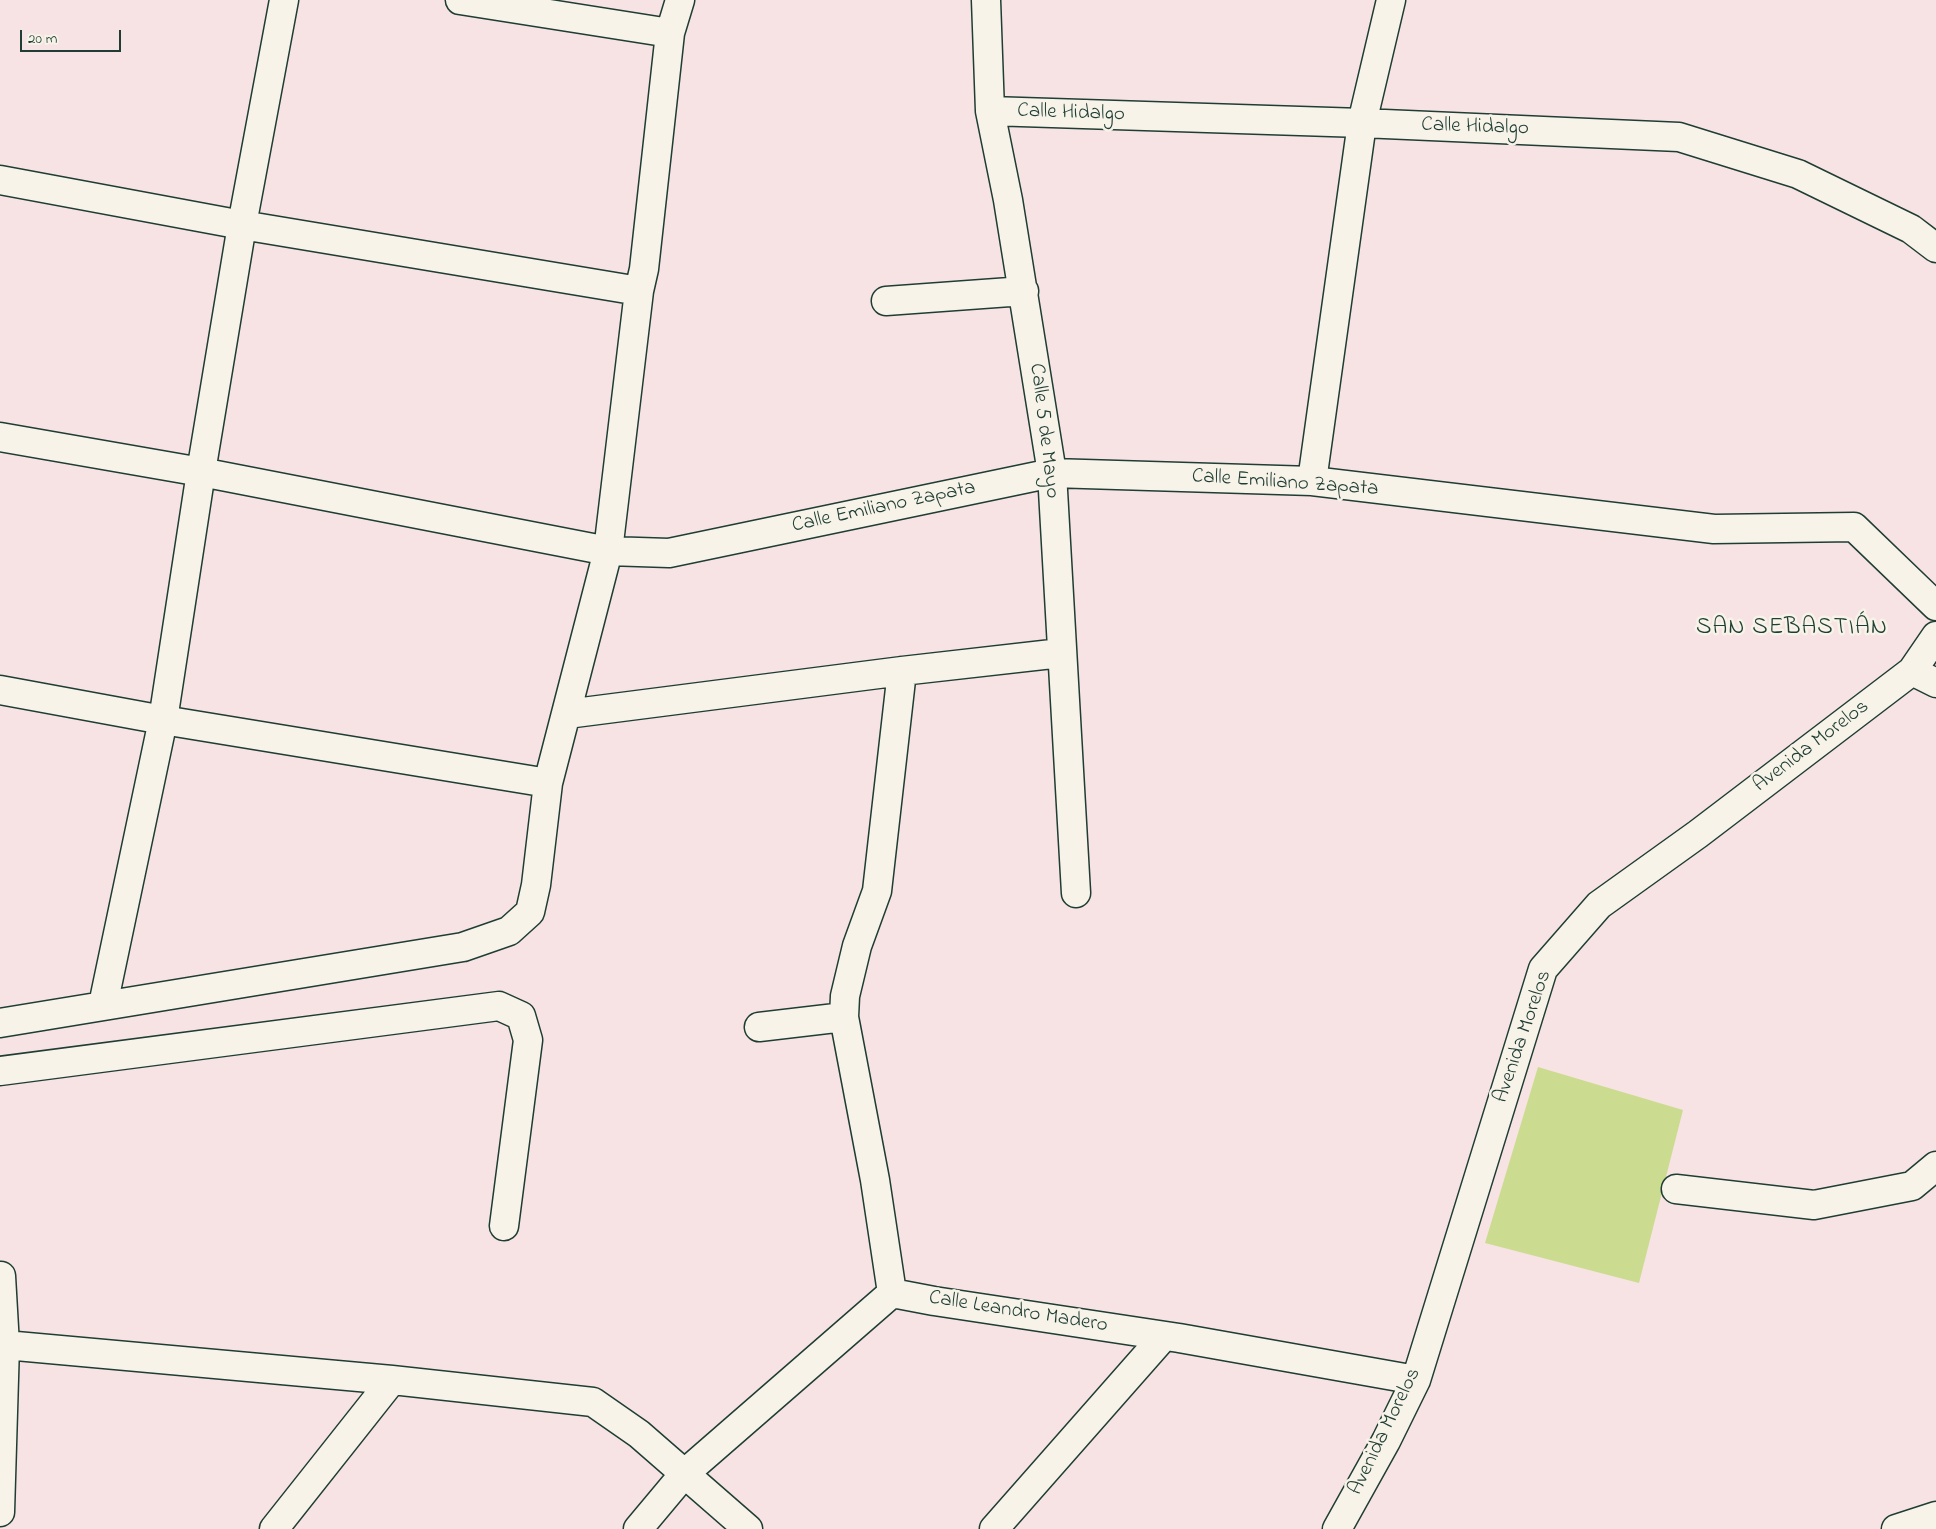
<!DOCTYPE html>
<html>
<head>
<meta charset="utf-8">
<style>
  body { margin:0 }
  #map { position:relative; width:1936px; height:1529px; overflow:hidden; background:#f7e3e3; font-family:"Indie Flower",sans-serif }
  canvas { display:block }
  .scale { position:absolute; left:20px; top:30px; width:101px; height:22px; box-sizing:border-box; border:2px solid #1f3d34; border-top:0; padding-left:6px; font-size:15px; line-height:18px; white-space:nowrap; color:#1f3d34; -webkit-text-stroke:4px #f7f3e8; paint-order:stroke }
</style>
</head>
<body>
<div id="map">
<canvas width="1936" height="1529"></canvas>
<div class="scale">20 m</div>
</div>
<script>
const ctx = document.querySelector('canvas').getContext('2d');
ctx.lineJoin = 'round';
function fillPath(path, color) { ctx.fillStyle = color; ctx.fill(path, 'evenodd'); }
const toPath = rows => new Path2D(rows.map(r => 'M' + r).join(''));
function strokePath(path, color, width, dash) { ctx.strokeStyle = color; ctx.lineWidth = width; ctx.lineCap = dash ? 'butt' : 'round'; ctx.setLineDash(dash || []); ctx.stroke(path); }
function write(font, color, halo, rows, align = 'center') {
  ctx.font = font + ' "Indie Flower",sans-serif'; ctx.lineWidth = 5; ctx.setLineDash([]); ctx.textBaseline = 'middle'; ctx.strokeStyle = halo; ctx.fillStyle = color; for (const [text, x, y, turn = 0] of rows) {
    ctx.save(); ctx.translate(x, y); ctx.rotate((+turn || 0) * Math.PI / 180); ctx.textAlign = isNaN(turn) ? turn : align; if (halo) ctx.strokeText(text, 0, 0); ctx.fillText(text, 0, 0); ctx.restore();
  }
}
const green = toPath([
  [1538,1067,1683,1110,1639,1283,1485,1243]
]);
const minor = toPath([
  [460,0,670,33],
  [986,0,990,111,1008,200,1052,473,1076,893],
  [990,111,1362,123,1679,137,1798,174,1911,229,1936,248],
  [0,180,242,225,639,291],
  [886,301,1024,291],
  [0,437,201,472,608,551,669,553,1052,473,1312,481,1714,529,1854,527,1936,606],
  [1312,481,1362,123,1391,0],
  [1912,671,1936,683],
  [0,690,163,720,548,783],
  [567,714,902,671,1061,653],
  [103,1005,163,720,201,472,242,225,284,0],
  [0,1023,463,947,509,931,530,912,536,885,548,783,608,551,639,291,644,269,670,33,680,0],
  [759,1027,844,1017],
  [0,1071,499,1006,521,1016,528,1040,504,1226],
  [1676,1189,1814,1205,1912,1186,1936,1166],
  [892,1293,875,1180,844,1017,845,996,857,946,877,891,902,671],
  [892,1293,934,1301,1179,1338,1416,1380],
  [5,1345,392,1380,593,1402,639,1434,748,1529],
  [0,1512,5,1345,1,1276],
  [274,1529,392,1380],
  [638,1529,684,1474,892,1293],
  [994,1529,1164,1336],
  [1337,1529,1386,1441,1416,1380,1543,969,1599,905,1698,834,1912,671,1936,636],
  [1896,1529,1936,1516]
]);
const streetNames = [
  ["Calle Hidalgo",1071,114,2],
  ["Calle Hidalgo",1475,128,2],
  ["Calle 5 de Mayo",1043,431,83],
  ["Calle Emiliano Zapata",1285,484,4],
  ["Calle Emiliano Zapata",884,508,-12],
  ["Avenida Morelos",1812,747,-37],
  ["Avenida Morelos",1524,1037,-71],
  ["Calle Leandro Madero",1018,1313,9],
  ["Avenida Morelos",1386,1432,-64]
];
const quarterNames = [
  ["SAN SEBASTIÁN",1792,629]
];
fillPath(green, '#cbdc91');
strokePath(minor, '#1f3d34', 31);
strokePath(minor, '#f7f3e8', 28);
write('21px', '#1f3d34', '#f7f3e8', streetNames);
ctx.letterSpacing = '1px';
write('24px', '#1f3d34', '#f7f3e8', quarterNames);
ctx.letterSpacing = '0px';
</script>
</body>
</html>
